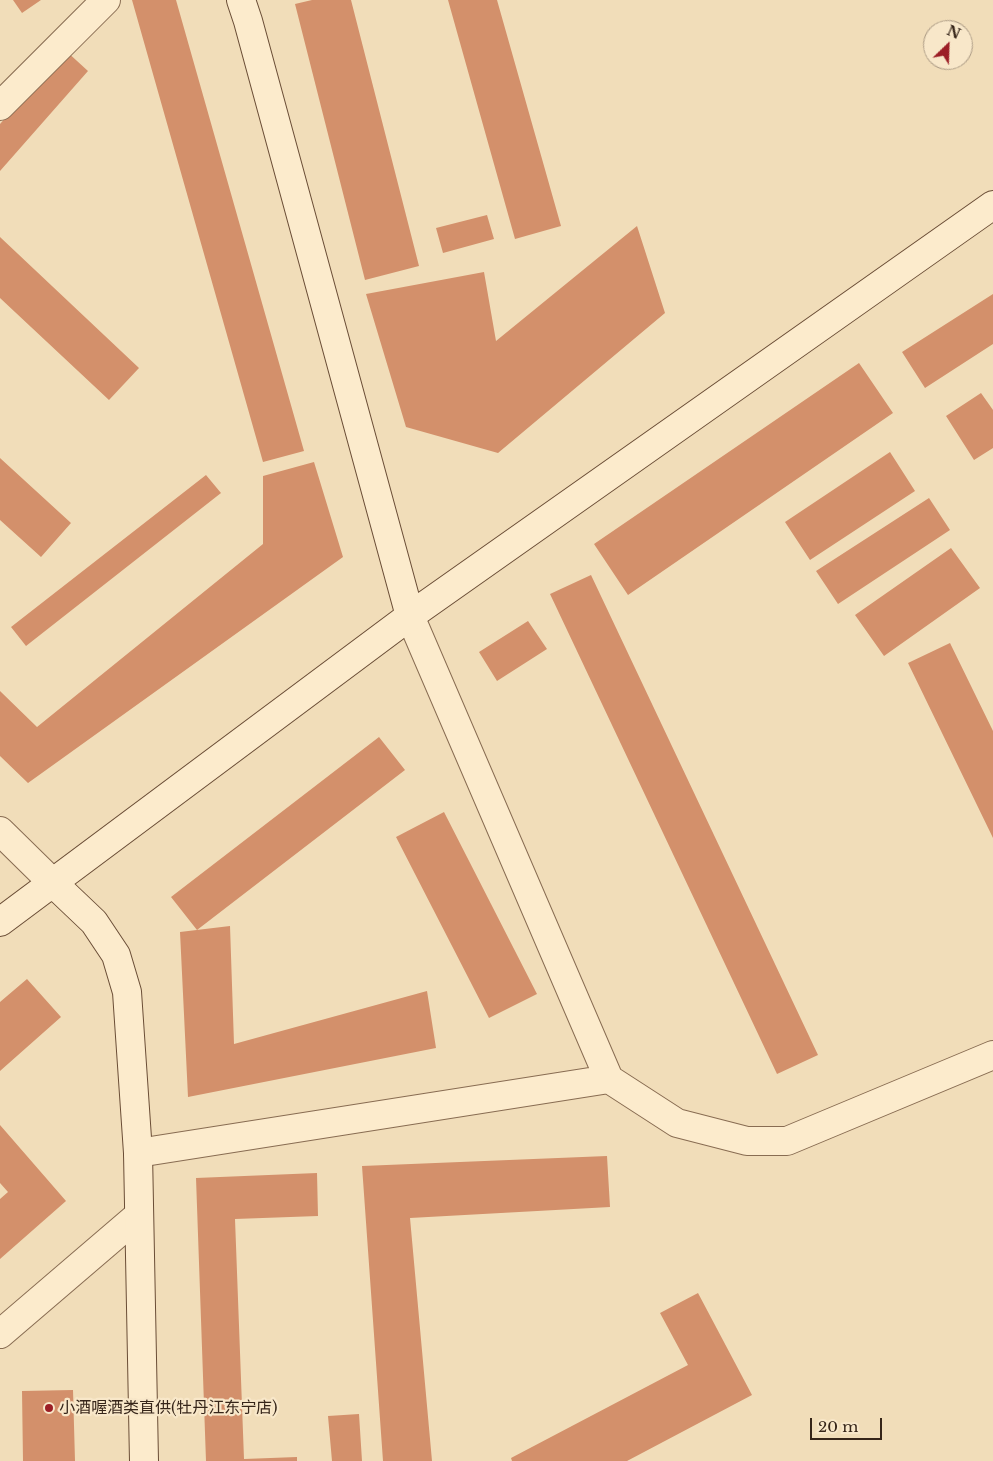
<!DOCTYPE html>
<html>
<head>
<meta charset="utf-8">
<style>
  body { margin:0 }
  #map { position:relative; width:993px; height:1461px; overflow:hidden; background:#f1ddb9; font-family:"Libre Baskerville",serif }
  canvas { display:block }
  .north { position:absolute; left:923px; top:20px; width:50px; height:50px; box-sizing:border-box; background:#f8e7c9; border:1px solid #aa9983; border-radius:50%; rotate:24deg; font-size:14px; font-weight:700; line-height:20px; text-align:center; color:#362519 }
  .north::after { content:''; display:block; margin:auto; width:18px; height:22px; background:#9c1e26; clip-path:polygon(50% 0,100% 100%,50% 72%,0 100%) }
  .scale { position:absolute; left:810px; top:1418px; width:72px; height:22px; box-sizing:border-box; border:2px solid #362519; border-top:0; padding-left:6px; font-size:15px; line-height:18px; white-space:nowrap; color:#362519; -webkit-text-stroke:4px #f8e7c9; paint-order:stroke }
</style>
</head>
<body>
<div id="map">
<canvas width="993" height="1461"></canvas>
<div class="north">N</div>
<div class="scale">20 m</div>
</div>
<script>
const ctx = document.querySelector('canvas').getContext('2d');
ctx.lineJoin = 'round';
function fillPath(path, color) { ctx.fillStyle = color; ctx.fill(path, 'evenodd'); }
const toPath = rows => new Path2D(rows.map(r => 'M' + r).join(''));
function strokePath(path, color, width, dash) { ctx.strokeStyle = color; ctx.lineWidth = width; ctx.lineCap = dash ? 'butt' : 'round'; ctx.setLineDash(dash || []); ctx.stroke(path); }
function write(font, color, halo, rows, align = 'center') {
  ctx.font = font + ' "Libre Baskerville","Noto Sans SC",serif'; ctx.lineWidth = 4.5; ctx.setLineDash([]); ctx.textBaseline = 'middle'; ctx.strokeStyle = halo; ctx.fillStyle = color; for (const [text, x, y, turn = 0] of rows) {
    ctx.save(); ctx.translate(x, y); ctx.rotate((+turn || 0) * Math.PI / 180); ctx.textAlign = isNaN(turn) ? turn : align; if (halo) ctx.strokeText(text, 0, 0); ctx.fillText(text, 0, 0); ctx.restore();
  }
}
const building = toPath([
  [13,0,41,0,22,13],
  [132,0,176,0,304,451,263,462],
  [312,0,351,0,419,266,365,280,295,4],
  [448,0,497,0,561,226,515,239],
  [65,50,88,71,0,171,0,124],
  [487,215,494,239,443,253,436,228],
  [637,226,665,313,498,453,406,427,366,294,484,272,496,341],
  [0,237,139,368,109,400,0,298],
  [993,294,993,344,925,388,902,352],
  [859,363,893,413,628,595,594,544],
  [981,393,993,410,993,448,974,460,946,416],
  [890,452,915,491,810,560,785,522],
  [0,458,71,523,41,557,0,520],
  [314,462,343,557,28,783,0,756,0,691,37,727,263,544,263,476],
  [206,475,221,493,26,646,11,627],
  [929,498,950,530,838,604,816,571],
  [951,548,980,588,884,656,855,615],
  [591,575,818,1055,777,1074,550,594],
  [528,621,547,649,497,681,479,652],
  [950,643,993,731,993,838,908,663],
  [379,737,405,770,197,930,171,897],
  [444,812,537,994,489,1018,396,837],
  [230,926,234,1044,427,991,436,1048,188,1097,180,932],
  [27,979,61,1017,0,1071,0,1002],
  [0,1125,66,1201,0,1259,0,1199,8,1192,0,1183],
  [607,1156,610,1207,410,1218,432,1461,383,1461,362,1166],
  [317,1173,318,1216,235,1219,244,1459,297,1457,297,1461,206,1461,196,1178],
  [698,1293,752,1395,627,1461,512,1461,511,1458,688,1365,660,1313],
  [73,1390,75,1461,23,1461,22,1391],
  [359,1414,362,1461,332,1461,328,1416]
]);
const street = toPath([
  [0,106,106,0],
  [410,616,609,1079,677,1123,747,1141,787,1141,993,1055],
  [0,831,53,883],
  [138,1153,609,1079],
  [0,1334,139,1215]
]);
const secondary = toPath([
  [241,0,248,21,410,616],
  [53,883,94,922,116,955,127,992,138,1153,144,1461],
  [0,922,410,616,993,205]
]);
const markers = [
  [49,1408,5,"#9c1e26"]
];
const poiNames = [
  ["小酒喔酒类直供(牡丹江东宁店)",59,1408]
];
fillPath(building, '#d3906b');
strokePath(street, '#886c52', 30);
strokePath(secondary, '#6a4d36', 30);
strokePath(street, '#fcebcc', 28);
strokePath(secondary, '#fcebcc', 28);
for (const [x, y, r, color] of markers) { const dot = new Path2D(); dot.arc(x, y, r, 0, 2 * Math.PI); ctx.fillStyle = color; ctx.fill(dot); strokePath(dot, '#f8e7c9', 2); }
write('16px', '#362519', '#f8e7c9', poiNames, 'left');
</script>
</body>
</html>
